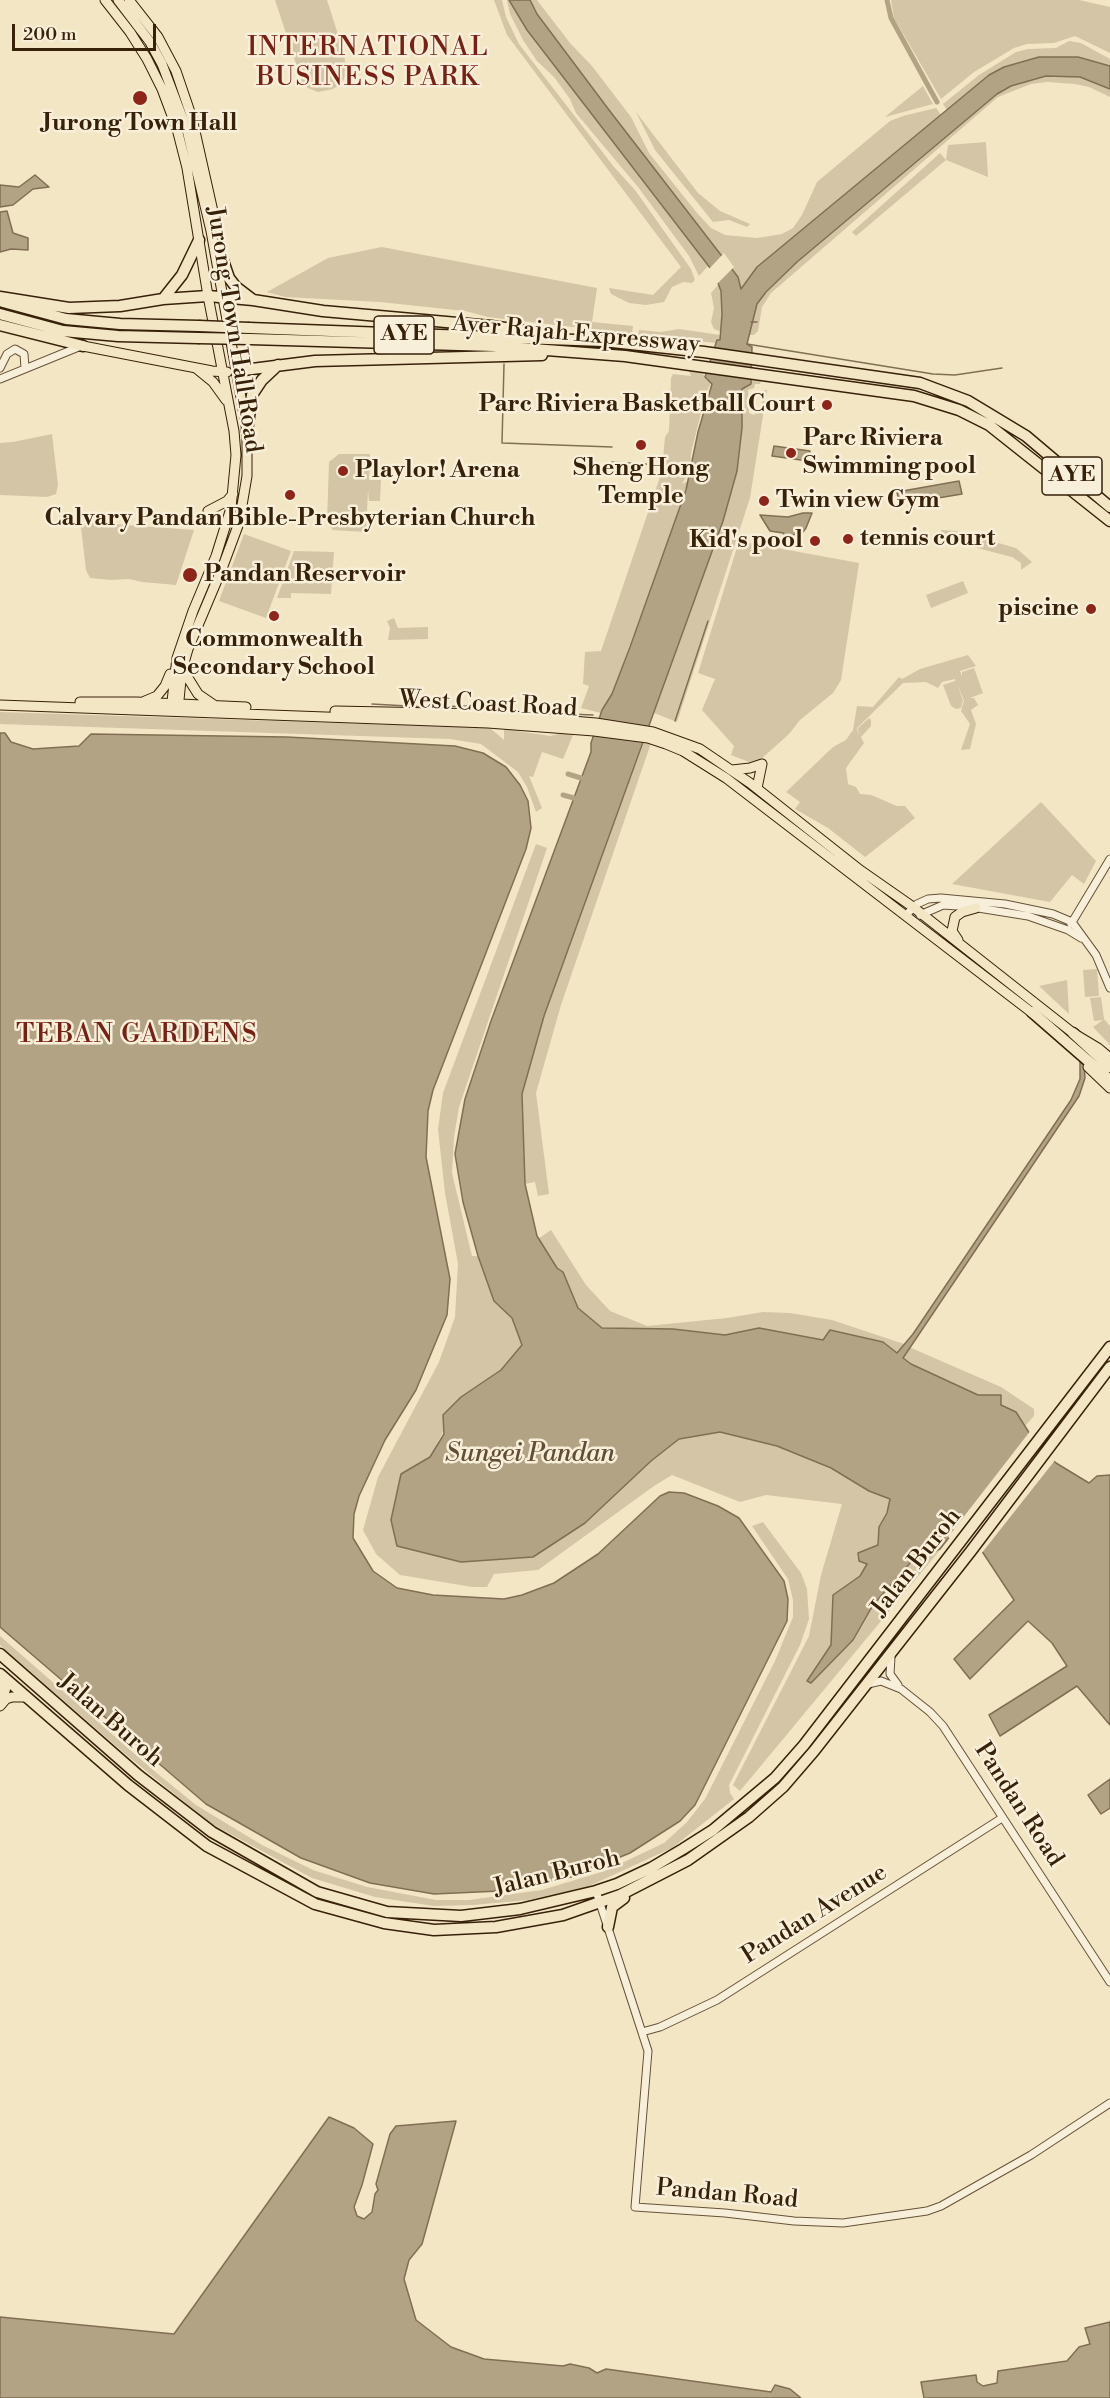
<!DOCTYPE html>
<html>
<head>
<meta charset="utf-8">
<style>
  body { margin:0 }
  #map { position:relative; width:1110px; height:2398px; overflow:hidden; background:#f3e6c5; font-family:"Libre Bodoni",serif }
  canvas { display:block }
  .scale { position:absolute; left:12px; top:24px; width:144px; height:27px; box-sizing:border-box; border:3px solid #372109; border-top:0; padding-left:8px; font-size:18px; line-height:21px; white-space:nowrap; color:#372109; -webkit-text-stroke:4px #f7efd9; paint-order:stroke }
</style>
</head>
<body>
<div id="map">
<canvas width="1110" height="2398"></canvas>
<div class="scale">200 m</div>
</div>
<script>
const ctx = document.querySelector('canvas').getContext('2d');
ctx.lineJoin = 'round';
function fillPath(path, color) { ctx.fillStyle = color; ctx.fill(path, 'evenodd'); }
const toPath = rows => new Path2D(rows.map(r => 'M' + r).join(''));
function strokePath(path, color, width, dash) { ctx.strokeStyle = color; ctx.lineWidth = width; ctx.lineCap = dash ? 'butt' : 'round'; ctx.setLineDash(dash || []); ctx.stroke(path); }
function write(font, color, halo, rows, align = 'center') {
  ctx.font = font + ' "Libre Bodoni",serif'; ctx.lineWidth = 5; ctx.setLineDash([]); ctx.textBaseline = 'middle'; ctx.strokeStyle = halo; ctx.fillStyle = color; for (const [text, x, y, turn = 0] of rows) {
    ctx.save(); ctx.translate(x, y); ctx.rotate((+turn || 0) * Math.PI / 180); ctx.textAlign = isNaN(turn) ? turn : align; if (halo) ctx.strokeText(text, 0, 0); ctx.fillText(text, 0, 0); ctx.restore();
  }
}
const green = toPath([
  [275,0,327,0,342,47,347,70,344,79,339,85,333,89,318,92,308,88,302,82],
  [494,0,502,0,506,17,519,44,614,167,635,190,691,269,695,280,692,283,683,282,672,287,664,302,646,305,629,303,611,294,609,288,653,295,681,267,507,35],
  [507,0,509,0,527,30,708,266,699,276,689,256,638,187,576,113,570,99,554,77,537,61,523,40,510,14],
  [530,0,537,0,570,43,592,66,631,117,649,153,697,213,711,228,725,235,757,238,782,234,793,228,802,215,817,182,890,121,903,116,936,108,941,115,757,267,741,290,738,277,609,110,537,14],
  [891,0,1079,0,1110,7,1110,53,1075,36,1054,43,1027,44,1014,48,974,72,941,99,894,18],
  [1069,41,1081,43,1110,59,1110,66,1078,57,989,75,947,110,943,104,979,75,1016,52,1028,49,1056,48],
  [1045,76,1080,77,1092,81,1110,89,1110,97,1089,87,1075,84,1047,82,1031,84,998,97,771,293,762,307,758,331,754,335,749,335,753,313,761,298,797,262,997,94,1010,86],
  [923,86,933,104,885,117],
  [636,112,698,193,720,211,750,224,747,227,729,220,713,222,655,150],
  [986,142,988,177,946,160,856,236,852,232,940,153,946,160,948,145],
  [382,247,597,288,592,322,633,326,632,334,488,317,465,311,380,302,285,297,267,292,328,258],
  [719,284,723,301,721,332,714,329,711,322,714,308,711,293],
  [679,329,720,335,720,340,716,343,638,335,639,330,661,332],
  [689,370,702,372,706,379,711,383,706,393,691,453,690,474,687,475,682,484,688,481,686,490,612,694,601,713,581,708,589,686,583,684,585,652,601,651,662,471,665,437,669,431,671,378,673,374,691,376],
  [751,380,761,381,760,384,755,384,754,388,748,390,749,413,754,415,762,404,763,390,767,390,750,498,677,722,654,713,723,521,737,471,742,428,742,389,750,385],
  [52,434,58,485,56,494,47,497,0,495,0,443,13,442],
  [339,454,370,454,369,480,381,480,380,501,369,501,368,490,366,532,333,530,327,523,329,462],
  [86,522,194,530,176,585,142,582,129,579,111,580,90,578,86,570,81,527],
  [941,530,956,531,1016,548,1032,562,1021,570,1021,563,1012,557,942,539],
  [244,534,291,551,266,618,219,601],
  [739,541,859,563,841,680,833,693,800,720,789,734,760,760,749,762,731,755,734,746,702,710,715,679,698,673],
  [294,551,334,552,331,594,291,593,291,598,277,598],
  [963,581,968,593,931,608,926,595],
  [394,618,398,628,428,627,428,639,388,640,390,628,387,621],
  [968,655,976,666,960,671,962,676,962,672,974,668,983,693,970,698,974,698,978,705,971,710,976,724,970,749,961,750,970,724,961,711,964,701,957,683,963,701,961,708,956,709,951,706,943,685,955,681,955,679,942,682,938,688,926,682,903,683,857,728,859,736,858,728,869,718,871,720,871,726,861,737,864,743,846,768,848,784,856,787,860,794,871,795,897,806,905,806,915,818,865,857,828,828,795,809,800,802,786,792,833,747,846,740,853,730,857,706,873,707,899,677,902,679,920,669],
  [0,712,490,728,504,740,504,729,550,736,563,733,573,735,563,759,542,752,533,777,529,776,542,808,536,812,527,787,518,772,481,744,450,739,0,724],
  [644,742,651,743,561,1005,536,1093,549,1194,538,1196,535,1182,525,1184,522,1094,544,1016],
  [1041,802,1096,861,1084,884,1072,875,1050,902,952,884],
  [536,844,547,848,459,1107,454,1137,452,1173,472,1256,478,1256,494,1301,512,1318,522,1345,501,1370,461,1397,430,1457,401,1474,651,1461,679,1439,720,1432,777,1446,831,1469,869,1491,890,1499,887,1513,879,1527,878,1546,860,1576,833,1596,831,1645,807,1681,853,1640,873,1605,911,1562,940,1550,740,1791,733,1785,809,1636,821,1575,842,1504,766,1495,740,1502,672,1475,654,1486,538,1570,494,1574,487,1587,472,1587,400,1575,376,1554,363,1530,378,1477,439,1362,455,1317,458,1264,445,1193,438,1129,443,1093],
  [1097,969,1099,996,1085,997,1083,970],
  [1067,980,1069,1014,1039,986],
  [1101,997,1104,1019,1110,1026,1110,1045,1093,1027,1103,1020,1094,1021,1090,998],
  [551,1230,586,1285,610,1311,647,1326,727,1318,763,1312,790,1313,832,1320,904,1344,897,1353,830,1330,823,1340,759,1328,725,1335,673,1329,602,1328,578,1308,563,1272,557,1268,538,1239],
  [909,1347,1001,1387,1034,1409,1034,1416,1025,1426,1016,1412,1001,1405,1001,1395,978,1395,911,1364,903,1358],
  [763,1522,801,1573,807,1589,809,1619,800,1645,729,1785,730,1793,734,1799,672,1848,587,1887,528,1900,473,1905,434,1906,375,1897,312,1878,210,1823,124,1753,0,1645,0,1636,153,1770,196,1805,262,1845,313,1870,367,1887,436,1900,469,1900,542,1890,605,1871,664,1843,687,1822,705,1799,775,1661,793,1617,793,1600,788,1579,752,1526]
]);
const water = toPath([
  [509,0,530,0,537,14,609,110,738,277,741,289,757,267,989,75,1004,67,1039,57,1078,57,1110,66,1110,89,1080,77,1046,76,1011,86,997,94,797,262,766,292,757,304,747,344,752,347,751,384,742,389,742,428,737,471,723,521,544,1016,522,1094,525,1184,537,1236,557,1268,563,1272,578,1308,602,1328,673,1329,725,1335,759,1328,823,1340,830,1330,883,1342,897,1353,913,1334,1071,1100,1080,1079,1080,1061,1084,1064,1085,1078,1079,1096,903,1358,911,1364,978,1395,1001,1395,1001,1405,1016,1412,1035,1442,1056,1463,1089,1483,1097,1476,1110,1475,1110,1725,1077,1686,1000,1736,989,1715,1067,1666,1052,1643,1028,1621,970,1679,954,1659,1014,1600,968,1530,954,1531,940,1549,911,1562,873,1605,853,1640,811,1683,807,1681,831,1645,833,1595,860,1576,867,1564,859,1561,858,1553,878,1545,879,1527,887,1513,890,1499,869,1491,831,1468,777,1446,720,1432,679,1439,651,1461,585,1523,533,1557,461,1562,397,1546,391,1520,401,1474,430,1457,444,1434,443,1415,461,1397,501,1370,522,1345,512,1318,494,1301,478,1256,463,1202,455,1154,465,1099,491,1021,591,752,591,743,602,710,612,694,630,647,686,490,698,432,712,384,705,377,717,340,720,340,722,314,721,291,714,273,527,30,509,0],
  [35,175,49,187,33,189,13,205,0,207,0,185,19,187,35,175],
  [7,211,13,233,28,238,28,250,11,249,0,252,0,212,7,211],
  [774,446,810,451,808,461,772,456,774,446],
  [959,481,962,494,926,500,925,497,899,502,897,492,959,481],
  [803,513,812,513,806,528,803,532,786,537,783,533,770,531,760,515,788,517,803,513],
  [0,733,5,733,11,742,33,749,79,746,91,734,287,737,455,746,483,753,506,767,520,785,528,801,531,828,526,849,433,1090,428,1111,426,1157,450,1279,447,1315,416,1390,385,1440,359,1496,354,1514,353,1538,373,1571,397,1588,433,1595,504,1599,522,1595,554,1583,598,1554,660,1496,669,1492,684,1493,718,1506,739,1518,784,1581,788,1599,787,1621,695,1805,680,1821,630,1853,571,1877,500,1891,434,1894,370,1883,301,1858,206,1804,0,1627,0,733],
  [1110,1779,1110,1808,1101,1814,1088,1795,1110,1779],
  [329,2117,354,2128,373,2144,362,2185,354,2207,357,2216,364,2219,372,2212,375,2194,378,2190,376,2184,390,2134,396,2126,456,2121,422,2244,409,2260,404,2279,416,2320,451,2347,484,2359,563,2366,570,2364,589,2368,597,2373,606,2369,771,2392,775,2385,790,2389,801,2398,0,2398,0,2317,174,2334,329,2117],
  [1110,2322,1110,2398,924,2398,921,2382,976,2375,977,2382,983,2386,997,2383,998,2371,1067,2361,1079,2347,1090,2344,1085,2328,1110,2322]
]);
const pier = toPath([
  [724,253,734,267,716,285,708,270],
  [1031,1430,1037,1441,1056,1459,981,1554,967,1533,955,1534,951,1539,948,1537]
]);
const stream = toPath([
  [751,322,757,322],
  [747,344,933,374,955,375,1002,368],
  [504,364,502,443,612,447],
  [612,462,661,465],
  [669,465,692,466],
  [372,704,425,707,471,706],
  [504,711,534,712],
  [570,714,593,715],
  [675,721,708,621]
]);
const canal = toPath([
  [887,0,891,18,937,102],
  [568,774,581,778],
  [563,795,574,798]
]);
const minor = toPath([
  [0,368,7,354,15,349,24,354,25,368],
  [0,379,81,346],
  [906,915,917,904,928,899,941,898,1005,904,1053,914,1072,922,1096,955,1110,988],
  [920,915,943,905,972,907,1028,916,1068,930,1081,938],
  [1071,924,1110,859],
  [891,1657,890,1674,898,1685],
  [868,1684,881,1681,901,1689,930,1712,943,1726,1110,1982],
  [596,1891,648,2051,635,2207,725,2213,794,2221,843,2223,927,2211,941,2206,1031,2155,1110,2103],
  [642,2032,660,2027,717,2000,1002,1818]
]);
const major = toPath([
  [105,0,130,32,147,59,162,89,177,129,187,168,208,296,234,431,236,455,231,508,216,556,193,611,177,658,171,710],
  [118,0,150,42,162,64,187,130,211,231,247,431,247,476,239,523,223,566,188,649,182,670,178,710],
  [129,0,158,37,176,71,192,118,214,216],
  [83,346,212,371,227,372],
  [197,369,213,382,226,400],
  [208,511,227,501,233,494],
  [185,664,188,678,198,694,214,705],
  [145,701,157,696,165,686,170,674],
  [80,702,136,702,246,707],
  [0,705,488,723,594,731,648,738,666,744,683,751,726,778,1035,1015],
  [335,711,488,714,596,723,653,732,700,749,750,783,860,870,913,907,1073,1033,1098,1048,1110,1058],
  [732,770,750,768,762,764],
  [757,788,762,764],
  [958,940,952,931,955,917,962,912,976,908],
  [1088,1067,1110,1088],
  [0,1706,6,1699,12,1697,25,1697]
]);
const highway = toPath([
  [221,255,229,278,236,287,253,300],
  [0,297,69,308,120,306,163,299,208,296,253,300,323,311,491,326,548,334],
  [163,299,182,275,199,240],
  [3,302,66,319,120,324,199,326],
  [0,314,63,331,118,336,198,338],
  [0,325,83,346],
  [249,328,603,341,704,352,920,383,968,401,1026,436,1110,507],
  [250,339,494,346,625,356,914,396,959,410,989,425,1110,521],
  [236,371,315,361,542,355],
  [247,431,252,395,262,380,278,365],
  [1032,1012,1110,1080],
  [1073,1033,1110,1067],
  [0,1654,138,1775,212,1832,317,1892,387,1912,461,1916,520,1909,596,1891,617,1884,651,1868,683,1849,713,1830,775,1778,804,1745,1110,1347],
  [0,1674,128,1785,207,1846,315,1904,384,1923,434,1930,496,1927,563,1915,620,1895,688,1860,749,1817,783,1787,814,1751,971,1551,1110,1367],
  [2,1676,5,1689,3,1697],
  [608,1927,612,1907,624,1898]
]);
const highwayBridge = toPath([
  [199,326,249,328],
  [198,338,250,339]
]);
const markers = [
  [140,98,8,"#8f2418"],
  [827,405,6,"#8f2418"],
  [641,445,6,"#8f2418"],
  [791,453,6,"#8f2418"],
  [343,471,6,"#8f2418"],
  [290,495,6,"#8f2418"],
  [764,501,6,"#8f2418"],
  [848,539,6,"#8f2418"],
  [815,541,6,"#8f2418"],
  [190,575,8,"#8f2418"],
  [1091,609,6,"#8f2418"],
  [274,616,6,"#8f2418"]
];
const shields = [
  [404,335,60],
  [1072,476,60]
];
const shieldNames = [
  ["AYE",404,335],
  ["AYE",1072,476]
];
const poiNames = [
  ["Jurong Town Hall",140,124,"center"],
  ["Parc Riviera Basketball Court",815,405,"right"],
  ["Parc Riviera",803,439],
  ["Swimming pool",803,467],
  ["Sheng Hong",641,469,"center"],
  ["Temple",641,497,"center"],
  ["Playlor! Arena",355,471],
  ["Twin view Gym",776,501],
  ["Calvary Pandan Bible-Presbyterian Church",290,519,"center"],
  ["tennis court",860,539],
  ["Kid's pool",803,541,"right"],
  ["Pandan Reservoir",204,575],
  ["piscine",1079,609,"right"],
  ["Commonwealth",274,640,"center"],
  ["Secondary School",274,668,"center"]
];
const streetNames = [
  ["Jurong Town Hall Road",233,330,81],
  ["Ayer Rajah Expressway",576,335,5],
  ["West Coast Road",488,705,3],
  ["Jalan Buroh",917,1563,-52],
  ["Jalan Buroh",110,1721,41],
  ["Pandan Road",1018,1805,57],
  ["Jalan Buroh",557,1874,-14],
  ["Pandan Avenue",815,1915,-32],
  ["Pandan Road",727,2195,5]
];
const neighbourhoodNames = [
  ["INTERNATIONAL",368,49],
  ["BUSINESS PARK",368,79],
  ["TEBAN GARDENS",137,1036]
];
const waterNames = [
  ["Sungei Pandan",530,1455]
];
fillPath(green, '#d3c5a5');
fillPath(water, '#b3a385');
strokePath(water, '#816f53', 1.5);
fillPath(pier, '#f3e6c5');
strokePath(stream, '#816f53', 1.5);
strokePath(canal, '#b3a385', 5);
strokePath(minor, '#665238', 9);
strokePath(major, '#372109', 11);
strokePath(highway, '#372109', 13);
strokePath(minor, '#f7efd9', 7);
strokePath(major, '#f3e6c5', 9);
strokePath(highway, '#f3e6c5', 10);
strokePath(highwayBridge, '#372109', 13, []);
strokePath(highwayBridge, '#f3e6c5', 10);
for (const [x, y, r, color] of markers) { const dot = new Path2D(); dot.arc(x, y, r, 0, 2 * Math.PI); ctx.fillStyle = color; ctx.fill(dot); strokePath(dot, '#f7efd9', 2); }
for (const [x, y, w] of shields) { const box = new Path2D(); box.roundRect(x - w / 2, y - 19, w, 38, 4.5); ctx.fillStyle = '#f7efd9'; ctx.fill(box); strokePath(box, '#372109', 1.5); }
write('bold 22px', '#372109', null, shieldNames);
write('bold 24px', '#372109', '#f7efd9', poiNames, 'left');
write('24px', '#372109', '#f7efd9', streetNames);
ctx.letterSpacing = '1.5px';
write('26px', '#7a1f14', '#f7efd9', neighbourhoodNames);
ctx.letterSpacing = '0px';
write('italic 26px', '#624e34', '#f7efd9', waterNames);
</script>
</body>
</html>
